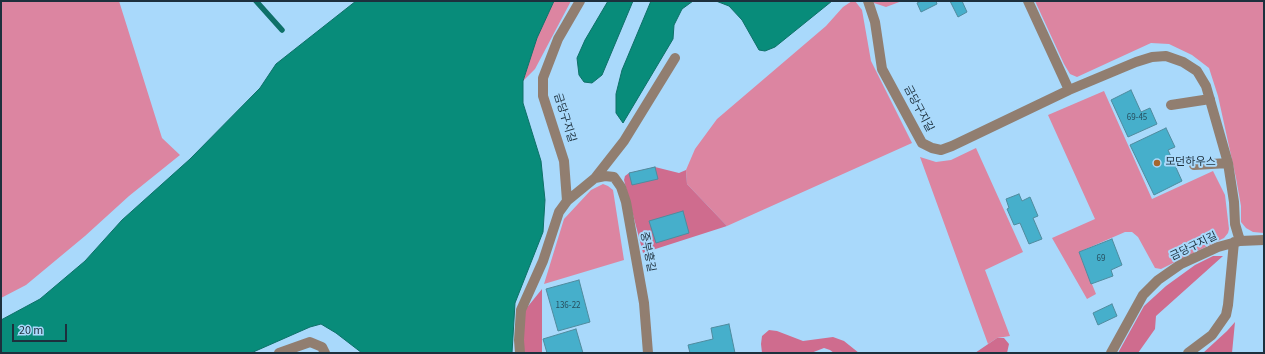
<!DOCTYPE html>
<html>
<head>
<meta charset="utf-8">
<style>
  body { margin:0 }
  #map { position:relative; width:1265px; height:354px; overflow:hidden; background:#a9d9fb; font-family:"Source Sans 3",sans-serif }
  canvas { display:block }
  .frame { position:absolute; inset:0; border:2px solid #1d303d; pointer-events:none }
  .scale { position:absolute; left:12px; top:324px; width:55px; height:18px; box-sizing:border-box; border:2px solid #1d303d; border-top:0; padding-left:5px; font-size:12px; line-height:14px; white-space:nowrap; color:#1d303d; -webkit-text-stroke:3px #a9d9fb; paint-order:stroke }
</style>
</head>
<body>
<div id="map">
<canvas width="1265" height="354"></canvas>
<div class="frame"></div>
<div class="scale">20 m</div>
</div>
<script>
const ctx = document.querySelector('canvas').getContext('2d');
ctx.lineJoin = 'round';
function fillPath(path, color) { ctx.fillStyle = color; ctx.fill(path, 'evenodd'); }
const toPath = rows => new Path2D(rows.map(r => 'M' + r).join(''));
function strokePath(path, color, width, dash) { ctx.strokeStyle = color; ctx.lineWidth = width; ctx.lineCap = dash ? 'butt' : 'round'; ctx.setLineDash(dash || []); ctx.stroke(path); }
function write(font, color, halo, rows, align = 'center') {
  ctx.font = font + ' "Source Sans 3","Noto Sans KR",sans-serif'; ctx.lineWidth = 4; ctx.setLineDash([]); ctx.textBaseline = 'middle'; ctx.strokeStyle = halo; ctx.fillStyle = color; for (const [text, x, y, turn = 0] of rows) {
    ctx.save(); ctx.translate(x, y); ctx.rotate((+turn || 0) * Math.PI / 180); ctx.textAlign = isNaN(turn) ? turn : align; if (halo) ctx.strokeText(text, 0, 0); ctx.fillText(text, 0, 0); ctx.restore();
  }
}
const green = toPath([
  [1,1,119,1,162,138,180,155,129,196,85,236,26,285,1,298],
  [554,1,571,1,535,69,523,81,537,38],
  [852,1,855,1,862,10,871,61,912,143,727,226,687,184,686,170,695,149,717,119,826,26,843,7],
  [873,1,902,1,886,7,874,3],
  [1035,1,1264,1,1264,233,1253,232,1246,228,1241,222,1241,206,1236,178,1218,96,1209,68,1192,55,1169,44,1151,43,1077,77,1070,74,1064,64],
  [1104,91,1152,199,1213,171,1225,195,1229,229,1228,233,1224,238,1161,269,1155,268,1138,237,1132,232,1125,232,1079,252,1096,294,1087,299,1052,238,1095,219,1048,115],
  [976,148,1023,252,985,270,1010,336,997,338,988,344,920,157,936,162,951,160],
  [603,184,608,186,613,190,624,260,544,284,564,219,591,190]
]);
const forest = toPath([
  [655,167,679,173,686,170,687,184,727,226,643,253,624,180,625,176,629,173],
  [1213,256,1223,256,1156,316,1155,329,1138,353,1118,353,1144,306,1166,286,1195,265],
  [542,289,542,353,524,353,522,339,525,310],
  [1235,322,1232,353,1203,353,1227,331],
  [769,330,777,331,803,341,833,337,844,341,859,353,834,353,830,350,824,348,811,353,762,353,761,344,762,336],
  [997,338,1004,338,1009,344,1007,353,975,353]
]);
const water = toPath([
  [356,1,554,1,537,38,523,81,523,103,541,161,545,200,543,232,515,303,512,353,362,353,336,333,321,324,310,327,251,353,1,353,1,320,40,299,85,261,122,220,190,159,260,88,276,64,356,1],
  [608,1,633,1,602,75,592,83,584,82,579,75,577,58,585,40,608,1],
  [651,1,693,1,682,9,674,25,673,39,623,123,616,113,616,94,622,70,651,1],
  [716,1,832,1,775,47,765,51,759,50,742,20,729,6,716,1]
]);
const stream = toPath([
  [256,1,282,30]
]);
const building = toPath([
  [921,1,936,1,937,4,921,12,917,3,921,1],
  [950,1,962,1,967,12,958,17,950,1],
  [1131,90,1141,112,1150,108,1157,124,1128,137,1111,100,1131,90],
  [1166,128,1175,147,1168,150,1182,181,1154,195,1130,145,1166,128],
  [655,167,658,179,632,185,629,173,655,167],
  [1019,194,1022,201,1030,197,1038,216,1033,218,1042,239,1029,244,1020,223,1014,225,1007,209,1009,208,1006,199,1019,194],
  [683,211,689,233,656,243,649,221,683,211],
  [1112,239,1122,265,1111,270,1113,276,1091,284,1079,252,1112,239],
  [579,280,590,322,558,331,546,289,579,280],
  [1112,304,1117,316,1098,325,1093,313,1112,304],
  [729,324,735,353,690,353,688,345,713,339,711,328,729,324],
  [576,329,583,353,547,353,543,339,576,329]
]);
const minor = toPath([
  [868,1,875,22,882,69,922,143,932,148,941,150,952,146,1069,90,1136,62,1152,57,1166,56,1183,62,1197,71,1206,86,1228,163,1234,202,1235,224,1240,241],
  [1028,1,1069,90],
  [1171,105,1210,99],
  [1194,165,1228,163],
  [595,178,624,141,675,58],
  [567,201,564,161,543,96,543,78,558,39,580,1],
  [279,353,310,342,322,347,325,353],
  [520,353,519,340,521,310,543,261,559,212,567,201,595,178,605,176,614,177,621,187,626,202,644,303,648,353],
  [1111,353,1143,295,1158,280,1181,264,1218,247,1240,241,1264,240],
  [1188,353,1212,335,1226,315,1228,305,1234,242]
]);
const markers = [
  [1157,163,4,"#a6672f"]
];
const numberNames = [
  ["69-45",1137,118],
  ["69",1101,259],
  ["136-22",568,306]
];
const streetNames = [
  ["금당구지길",918,109,62],
  ["금당구지길",564,118,73],
  ["금당구지길",1194,247,-26],
  ["중부흥길",647,252,79]
];
const poiNames = [
  ["모던하우스",1165,163]
];
fillPath(green, '#dc85a1');
fillPath(forest, '#cf6c8e');
fillPath(water, '#088c7a');
strokePath(water, '#0e7068', 1);
strokePath(stream, '#0e7068', 5.5);
fillPath(building, '#46afcb');
strokePath(building, '#4f8b9e', 1);
strokePath(minor, '#917e70', 10);
for (const [x, y, r, color] of markers) { const dot = new Path2D(); dot.arc(x, y, r, 0, 2 * Math.PI); ctx.fillStyle = color; ctx.fill(dot); strokePath(dot, '#a9d9fb', 1.5); }
write('9px', '#275060', null, numberNames);
write('11px', '#1d303d', '#a9d9fb', streetNames);
write('11px', '#1d303d', '#a9d9fb', poiNames, 'left');
</script>
</body>
</html>
